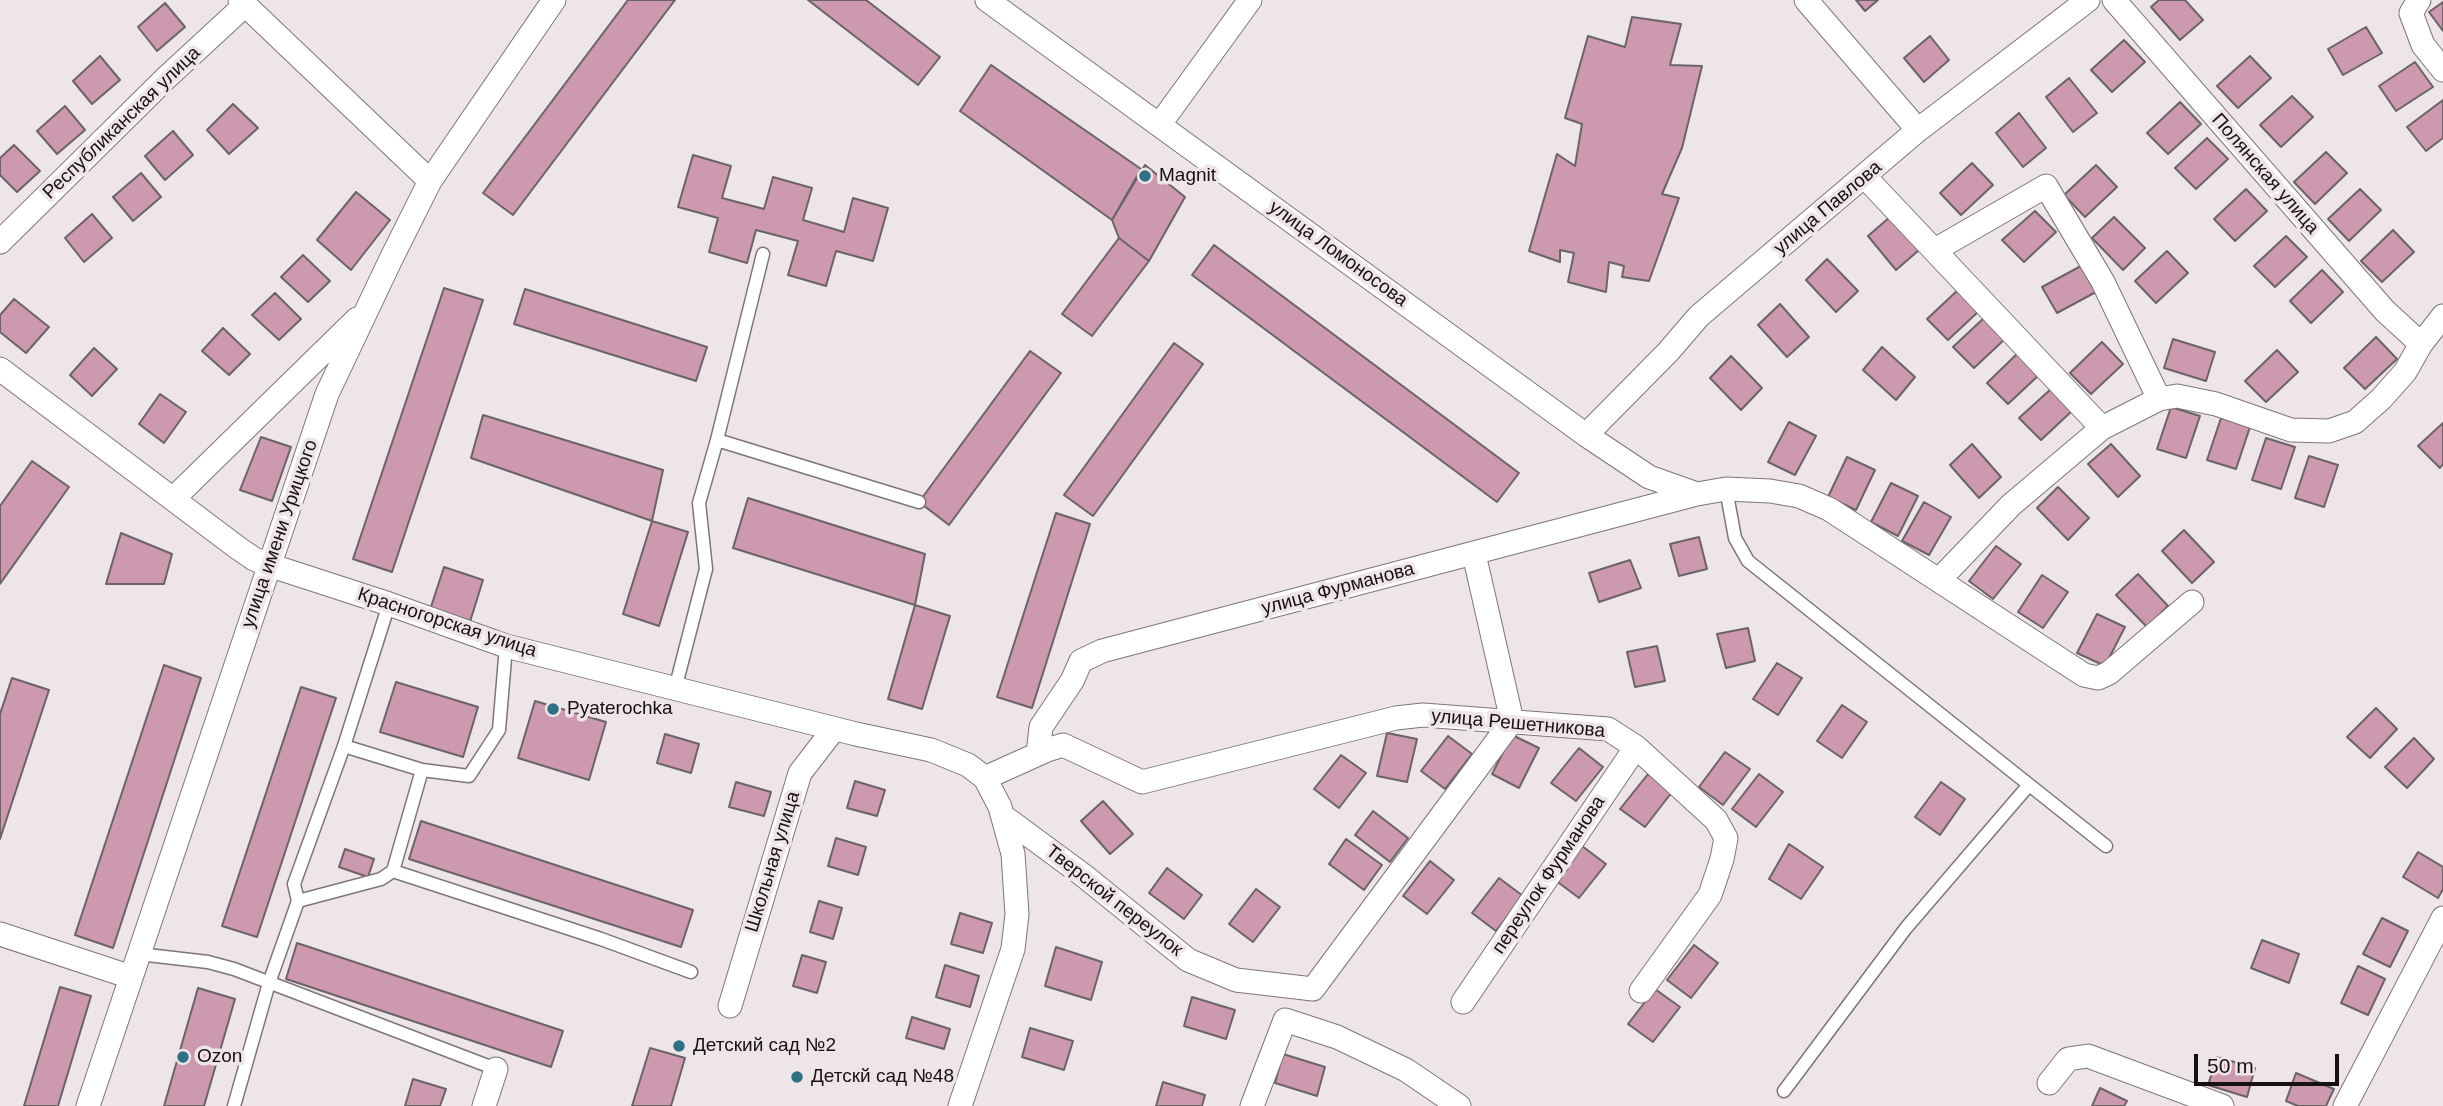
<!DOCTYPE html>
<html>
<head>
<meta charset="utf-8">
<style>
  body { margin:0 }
  #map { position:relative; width:2443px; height:1106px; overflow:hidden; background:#eee5e8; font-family:Helvetica,sans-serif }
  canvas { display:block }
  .scale { position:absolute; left:2194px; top:1054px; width:145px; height:32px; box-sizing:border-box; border:4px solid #161214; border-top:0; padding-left:9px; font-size:21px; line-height:24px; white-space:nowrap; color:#161214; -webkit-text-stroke:5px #eee5e8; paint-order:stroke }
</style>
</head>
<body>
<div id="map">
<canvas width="2443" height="1106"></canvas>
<div class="scale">50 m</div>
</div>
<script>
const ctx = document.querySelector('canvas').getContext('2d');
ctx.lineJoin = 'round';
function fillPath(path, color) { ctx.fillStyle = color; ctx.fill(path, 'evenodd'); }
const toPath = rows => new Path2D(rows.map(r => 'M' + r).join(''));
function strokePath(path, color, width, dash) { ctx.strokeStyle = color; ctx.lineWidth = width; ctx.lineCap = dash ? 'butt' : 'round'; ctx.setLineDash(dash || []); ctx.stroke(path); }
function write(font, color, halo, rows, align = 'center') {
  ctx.font = font + ' Helvetica,sans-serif'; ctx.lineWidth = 7; ctx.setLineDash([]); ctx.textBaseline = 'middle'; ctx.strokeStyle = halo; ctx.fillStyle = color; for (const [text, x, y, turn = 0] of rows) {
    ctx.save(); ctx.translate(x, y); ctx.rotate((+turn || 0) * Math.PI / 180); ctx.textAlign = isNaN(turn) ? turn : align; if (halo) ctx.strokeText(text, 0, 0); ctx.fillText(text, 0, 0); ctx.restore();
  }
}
const building = toPath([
  [628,0,675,0,513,215,483,193,628,0],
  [808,0,866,0,940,57,918,85,808,0],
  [1856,0,1878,0,1865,11,1856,0],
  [2159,0,2185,0,2203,20,2180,40,2151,7,2159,0],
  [2443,2,2443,31,2429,12,2443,2],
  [165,3,185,27,157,51,138,27,165,3],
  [1632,17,1681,24,1670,65,1702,66,1682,148,1662,194,1679,198,1649,281,1622,277,1624,266,1609,262,1606,292,1568,282,1574,253,1560,250,1560,262,1529,251,1557,154,1575,166,1582,124,1565,118,1588,36,1625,47,1632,17],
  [2366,27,2382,53,2343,75,2328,49,2366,27],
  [1930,36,1949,60,1924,82,1904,58,1930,36],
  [2124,40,2145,62,2112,92,2091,70,2124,40],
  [100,56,120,80,92,104,73,81,100,56],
  [2250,56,2271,78,2238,108,2217,86,2250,56],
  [2415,62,2433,87,2396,111,2379,86,2415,62],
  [991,65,1141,169,1112,220,960,111,991,65],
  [2069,78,2097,113,2073,132,2046,97,2069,78],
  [2292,96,2313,117,2281,147,2260,125,2292,96],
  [2443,100,2443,138,2426,151,2407,127,2443,100],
  [2180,102,2201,124,2168,154,2147,133,2180,102],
  [233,104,258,128,229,154,207,130,233,104],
  [65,106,85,130,57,154,37,131,65,106],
  [2019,113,2046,148,2023,167,1996,133,2019,113],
  [173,131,193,155,165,180,145,156,173,131],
  [2207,138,2228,159,2196,189,2175,168,2207,138],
  [14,145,40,171,17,192,0,175,0,158,14,145],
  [2326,152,2347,173,2315,204,2294,182,2326,152],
  [693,155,731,166,722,198,764,209,773,177,812,188,803,220,844,232,853,198,888,208,873,261,836,251,826,286,788,275,798,241,756,230,747,263,709,252,718,218,678,207,693,155],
  [1972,163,1993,185,1961,215,1940,193,1972,163],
  [1145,165,1185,197,1149,261,1119,238,1112,220,1145,165],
  [2096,165,2117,187,2085,217,2064,195,2096,165],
  [141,173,161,197,133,221,113,197,141,173],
  [2246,189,2267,211,2235,241,2214,219,2246,189],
  [2360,189,2381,210,2349,241,2328,219,2360,189],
  [356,192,390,220,351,270,317,240,356,192],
  [2035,211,2056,232,2024,262,2002,240,2035,211],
  [92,214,112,238,84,262,65,238,92,214],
  [1891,216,1919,250,1896,270,1868,236,1891,216],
  [2114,217,2145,248,2123,270,2092,238,2114,217],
  [2393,230,2414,252,2382,282,2361,261,2393,230],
  [2286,236,2307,257,2275,287,2254,266,2286,236],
  [1119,238,1149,261,1092,336,1062,314,1119,238],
  [1214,245,1519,473,1497,502,1192,275,1214,245],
  [2167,251,2188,273,2156,303,2135,281,2167,251],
  [303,255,330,281,308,302,281,277,303,255],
  [1827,259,1858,291,1836,312,1806,280,1827,259],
  [2081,266,2096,292,2057,313,2042,287,2081,266],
  [2322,270,2343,292,2311,323,2290,301,2322,270],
  [444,288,483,300,392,572,353,559,444,288],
  [525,289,707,347,696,381,514,324,525,289],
  [1959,289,1980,310,1948,340,1927,319,1959,289],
  [275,293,301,319,279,340,252,315,275,293],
  [14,299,49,327,26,353,0,332,0,315,14,299],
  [1780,304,1809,337,1787,357,1758,325,1780,304],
  [1985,317,2006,338,1974,368,1953,347,1985,317],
  [223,328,250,354,229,375,202,351,223,328],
  [2376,337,2397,359,2365,389,2344,368,2376,337],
  [2173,339,2215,352,2206,381,2164,368,2173,339],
  [2102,342,2123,364,2091,394,2070,373,2102,342],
  [1174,343,1203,364,1093,516,1064,495,1174,343],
  [1882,347,1915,377,1896,400,1863,370,1882,347],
  [94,348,117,369,92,396,70,375,94,348],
  [2277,350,2298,372,2266,402,2245,381,2277,350],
  [1030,351,1061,373,949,525,919,502,1030,351],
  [2019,352,2040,374,2008,404,1987,383,2019,352],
  [1731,356,1762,388,1741,410,1710,378,1731,356],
  [2052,388,2073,410,2041,440,2019,418,2052,388],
  [160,394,186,412,164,443,139,424,160,394],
  [2171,407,2200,416,2186,458,2157,449,2171,407],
  [483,415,663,470,652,521,471,458,483,415],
  [2221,418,2250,427,2236,469,2207,460,2221,418],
  [1789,422,1816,436,1795,475,1768,462,1789,422],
  [2443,423,2443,464,2440,468,2418,446,2443,423],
  [261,437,291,447,272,501,240,490,261,437],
  [2266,438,2295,447,2281,489,2252,480,2266,438],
  [1972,444,2001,477,1979,498,1950,465,1972,444],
  [2111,444,2140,476,2118,497,2088,464,2111,444],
  [2309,456,2338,465,2324,507,2295,498,2309,456],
  [1847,457,1875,470,1856,510,1828,497,1847,457],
  [32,461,69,487,0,584,0,506,32,461],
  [1891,483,1918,496,1898,536,1871,522,1891,483],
  [2058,487,2089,518,2068,540,2037,508,2058,487],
  [748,498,925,554,915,605,733,548,748,498],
  [1924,502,1951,517,1929,555,1902,541,1924,502],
  [1056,513,1090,524,1032,708,997,697,1056,513],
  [652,521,688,532,659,626,623,614,652,521],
  [2184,530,2214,562,2192,583,2162,551,2184,530],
  [121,533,172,554,164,584,106,584,121,533],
  [1699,537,1707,569,1679,576,1670,544,1699,537],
  [1996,546,2021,564,1993,599,1969,581,1996,546],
  [1630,560,1641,588,1599,602,1589,573,1630,560],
  [444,567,483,580,469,625,429,613,444,567],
  [2138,574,2168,606,2147,627,2116,595,2138,574],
  [2042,575,2068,592,2043,628,2018,612,2042,575],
  [915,605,950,616,922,709,888,699,915,605],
  [2097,614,2125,627,2105,666,2077,653,2097,614],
  [1748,628,1755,661,1726,668,1717,634,1748,628],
  [1657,646,1665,681,1635,687,1627,652,1657,646],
  [1777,663,1802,678,1778,715,1753,699,1777,663],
  [164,665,201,678,113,948,75,935,164,665],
  [12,678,49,690,0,839,0,714,12,678],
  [396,682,478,707,463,757,380,732,396,682],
  [301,687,336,698,257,937,222,926,301,687],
  [535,701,606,722,589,780,518,758,535,701],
  [1842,705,1867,722,1842,758,1817,741,1842,705],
  [2376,708,2397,729,2370,758,2347,737,2376,708],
  [1387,733,1417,739,1407,782,1377,776,1387,733],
  [665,734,699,744,691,773,657,763,665,734],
  [1512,735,1539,748,1519,788,1492,774,1512,735],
  [1448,736,1472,754,1445,789,1421,771,1448,736],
  [2414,738,2434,759,2407,788,2385,767,2414,738],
  [1579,748,1603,767,1576,801,1551,783,1579,748],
  [1725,752,1750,769,1723,805,1699,787,1725,752],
  [1341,755,1366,773,1339,808,1314,789,1341,755],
  [1648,774,1672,792,1645,827,1620,809,1648,774],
  [1759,774,1783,792,1756,827,1732,809,1759,774],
  [855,781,885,790,877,816,847,808,855,781],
  [736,782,771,792,764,816,729,807,736,782],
  [1941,782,1965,799,1940,835,1915,817,1941,782],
  [1103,801,1133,834,1110,854,1081,821,1103,801],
  [1373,811,1408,838,1390,862,1355,835,1373,811],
  [421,821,693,910,681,947,409,859,421,821],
  [836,838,866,847,858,875,828,866,836,838],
  [1346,839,1382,865,1364,890,1329,864,1346,839],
  [1789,844,1823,867,1801,899,1769,879,1789,844],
  [1582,846,1606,864,1579,898,1555,880,1582,846],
  [345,849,374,859,368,877,339,867,345,849],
  [2418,852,2443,867,2443,889,2438,898,2403,877,2418,852],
  [1430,861,1454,880,1427,914,1403,896,1430,861],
  [1167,868,1202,895,1184,919,1149,893,1167,868],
  [1499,878,1523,896,1496,931,1472,913,1499,878],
  [1256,889,1280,907,1253,942,1229,924,1256,889],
  [819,901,842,908,833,939,810,932,819,901],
  [960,913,992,923,983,953,951,944,960,913],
  [2382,918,2408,931,2390,967,2363,954,2382,918],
  [2262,940,2299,954,2289,983,2251,968,2262,940],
  [297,943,563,1031,551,1067,286,979,297,943],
  [1694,945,1718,963,1691,998,1667,980,1694,945],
  [1056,947,1102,962,1091,1000,1045,986,1056,947],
  [802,955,826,962,817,993,793,986,802,955],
  [945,965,979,976,970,1007,936,997,945,965],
  [2358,966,2385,979,2368,1015,2341,1003,2358,966],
  [60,987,91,996,58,1106,24,1106,60,987],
  [198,988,235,999,204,1106,164,1106,198,988],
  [1655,989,1680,1007,1653,1042,1628,1024,1655,989],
  [1192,997,1235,1010,1226,1039,1184,1026,1192,997],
  [912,1017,950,1029,944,1049,906,1038,912,1017],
  [1030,1028,1073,1041,1064,1070,1022,1057,1030,1028],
  [650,1048,685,1058,671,1106,632,1106,650,1048],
  [1283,1054,1325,1067,1317,1096,1275,1083,1283,1054],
  [2217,1057,2255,1068,2247,1097,2208,1085,2217,1057],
  [2296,1073,2334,1089,2326,1106,2298,1106,2286,1101,2296,1073],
  [413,1079,446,1089,440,1106,405,1106,413,1079],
  [1163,1082,1205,1095,1202,1106,1156,1106,1163,1082],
  [2100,1088,2127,1101,2124,1106,2092,1106,2100,1088]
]);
const lane = toPath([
  [717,440,919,502],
  [1726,489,1735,538,1748,561,2106,846],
  [506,646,499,730,469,776,422,770,393,871,601,939,691,972],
  [675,689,706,569,699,503,717,440,763,254],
  [344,746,422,770],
  [298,901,294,884,344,746,389,604],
  [139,954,208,962,234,969,496,1069],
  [1784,1091,1906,928,2028,786],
  [234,1106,269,983,298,901,381,879,393,871]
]);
const street = toPath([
  [240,0,430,181],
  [987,0,1586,435,1649,477,1697,494],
  [1806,0,1918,130],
  [2114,0,2385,311,2421,344],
  [2419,0,2411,13,2423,45,2443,70],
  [1160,124,1250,0],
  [1865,177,2102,428],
  [0,242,166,78,245,5],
  [1935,250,2046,186,2103,282,2159,399],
  [0,369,238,548,254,559,269,565,389,604,506,646,856,734,931,750,968,765,985,778,1000,807,1013,854,1017,914,1013,949,960,1106],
  [1586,435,1668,352,1699,316,1918,130,2088,0],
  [174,498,357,319],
  [1939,580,2011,505,2102,428,2159,399,2177,396,2216,404,2291,430,2329,431,2355,422,2381,399,2405,372,2421,344,2443,316],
  [1038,754,1041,727,1072,681,1081,661,1102,651,1697,494,1726,489,1770,491,1799,496,1829,509,2084,675,2098,678,2109,673,2192,602],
  [985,778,1047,750,1063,745,1142,782,1396,718,1423,715,1608,729,1636,747,1716,820,1726,838,1722,859,1710,895,1641,991],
  [1003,816,1083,875,1188,960,1236,980,1313,989,1512,721,1474,554],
  [0,934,131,977],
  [1463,1002,1636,747],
  [730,1006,800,773,834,729],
  [2049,1083,2068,1059,2088,1056,2222,1106],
  [88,1106,327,394,391,259,430,181,554,0],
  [484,1106,496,1069],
  [1252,1106,1285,1020,1337,1037,1406,1070,1459,1106],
  [2345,1106,2443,918]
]);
const markers = [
  [1145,176,7,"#2f7084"],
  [553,709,7,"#2f7084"],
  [679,1046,7,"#2f7084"],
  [183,1057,7,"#2f7084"],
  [797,1077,7,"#2f7084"]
];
const streetNames = [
  ["Республиканская улица",122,123,-44],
  ["Полянская улица",2265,174,49],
  ["улица Павлова",1828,208,-40],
  ["улица Ломоносова",1338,254,36],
  ["улица имени Урицкого",280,534,-71],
  ["улица Фурманова",1338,589,-15],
  ["Красногорская улица",447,623,18],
  ["улица Решетникова",1518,724,5],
  ["Школьная улица",773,862,-73],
  ["переулок Фурманова",1549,875,-56],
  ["Тверской переулок",1114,901,38]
];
const poiNames = [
  ["Magnit",1159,176],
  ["Pyaterochka",567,709],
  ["Детский сад №2",693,1046],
  ["Ozon",197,1057],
  ["Детскй сад №48",811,1077]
];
fillPath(building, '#cc99ae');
strokePath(building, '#6b6366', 2);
strokePath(lane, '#7e7578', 15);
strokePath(street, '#7e7578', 25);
strokePath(lane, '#fff', 12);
strokePath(street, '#fff', 23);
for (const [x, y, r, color] of markers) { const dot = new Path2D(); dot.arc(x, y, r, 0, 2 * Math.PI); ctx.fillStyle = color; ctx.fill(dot); strokePath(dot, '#eee5e8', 2.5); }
write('19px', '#161214', '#eee5e8', streetNames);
write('19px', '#161214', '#eee5e8', poiNames, 'left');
</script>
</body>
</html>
